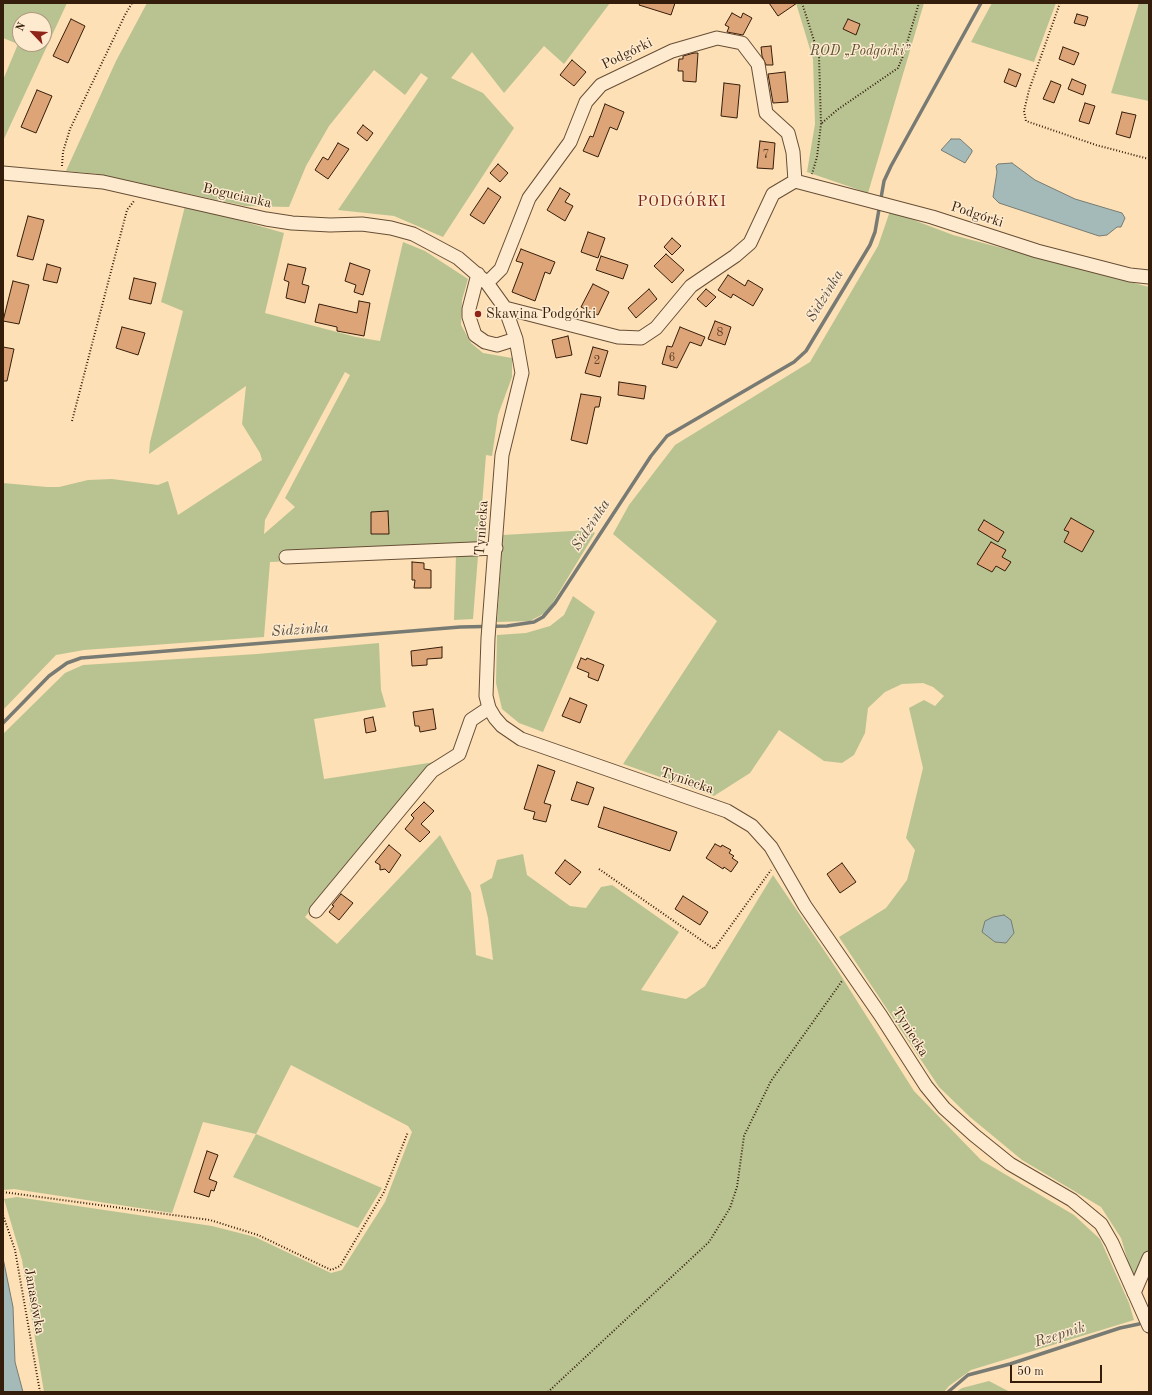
<!DOCTYPE html>
<html>
<head>
<meta charset="utf-8">
<style>
  body { margin:0 }
  #map { position:relative; width:1152px; height:1395px; overflow:hidden; background:#fde0b5; font-family:"Old Standard TT",serif }
  canvas { display:block }
  .frame { position:absolute; inset:0; border:4px solid #351d0b; pointer-events:none }
  .north { position:absolute; left:12px; top:12px; width:40px; height:40px; box-sizing:border-box; background:#feebcf; border:1px solid #ae9981; border-radius:50%; rotate:295deg; font-size:11px; font-weight:700; line-height:16px; text-align:center; color:#351d0b }
  .north::after { content:''; display:block; margin:auto; width:14px; height:18px; background:#8f2418; clip-path:polygon(50% 0,100% 100%,50% 72%,0 100%) }
  .scale { position:absolute; left:1010px; top:1365px; width:92px; height:18px; box-sizing:border-box; border:2px solid #351d0b; border-top:0; padding-left:5px; font-size:12px; line-height:14px; white-space:nowrap; color:#351d0b; -webkit-text-stroke:3px #feebcf; paint-order:stroke }
</style>
</head>
<body>
<div id="map">
<canvas width="1152" height="1395"></canvas>
<div class="frame"></div>
<div class="north">N</div>
<div class="scale">50 m</div>
</div>
<script>
const ctx = document.querySelector('canvas').getContext('2d');
ctx.lineJoin = 'round';
function fillPath(path, color) { ctx.fillStyle = color; ctx.fill(path, 'evenodd'); }
const toPath = rows => new Path2D(rows.map(r => 'M' + r).join(''));
function strokePath(path, color, width, dash) { ctx.strokeStyle = color; ctx.lineWidth = width; ctx.lineCap = dash ? 'butt' : 'round'; ctx.setLineDash(dash || []); ctx.stroke(path); }
function write(font, color, halo, rows, align = 'center') {
  ctx.font = font + ' "Old Standard TT",serif'; ctx.lineWidth = 3; ctx.setLineDash([]); ctx.textBaseline = 'middle'; ctx.strokeStyle = halo; ctx.fillStyle = color; for (const [text, x, y, turn = 0] of rows) {
    ctx.save(); ctx.translate(x, y); ctx.rotate((+turn || 0) * Math.PI / 180); ctx.textAlign = isNaN(turn) ? turn : align; if (halo) ctx.strokeText(text, 0, 0); ctx.fillText(text, 0, 0); ctx.restore();
  }
}
const green = toPath([
  [3,3,67,3,3,141,3,80,18,44,3,38],
  [20,20,44,20,44,44,20,44],
  [147,3,610,3,564,64,544,46,504,93,472,52,451,78,483,93,514,128,443,237,394,216,338,210,428,78,421,73,405,95,374,70,329,126,306,166,289,207,245,206,98,174,66,171,116,61],
  [796,3,924,3,868,193,807,172,815,124,813,59],
  [992,3,1056,3,1034,62,971,42],
  [1139,3,1149,3,1149,101,1111,93],
  [185,206,207,211,284,233,265,313,356,337,380,341,403,242,425,251,468,279,462,300,461,325,471,343,483,353,512,358,512,377,498,415,492,456,486,455,473,619,454,620,456,555,270,562,264,637,84,650,56,655,3,710,3,483,47,487,59,487,88,480,112,479,158,485,168,481,178,515,262,460,260,453,242,424,246,386,149,454,150,442,183,311,161,302],
  [345,372,350,375,285,498,295,507,264,534,265,520],
  [890,211,953,235,1149,287,1149,1253,1135,1285,1121,1238,1101,1207,1022,1160,970,1117,939,1087,839,937,886,908,907,880,915,850,906,838,923,768,909,708,924,700,935,706,944,696,933,687,923,683,902,684,885,692,868,708,865,733,854,755,842,763,824,761,779,730,750,773,714,796,623,764,717,621,613,534,629,505,675,445,810,362,878,246],
  [589,530,595,533,547,612,530,621,497,622,503,535],
  [573,596,595,612,543,732,519,723,502,709,496,683,497,635,526,633,550,626,564,615],
  [379,643,381,690,386,707,314,719,324,779,435,762,305,917,337,944,440,835,471,893,476,955,493,960,488,918,480,885,492,878,497,860,523,854,527,875,570,906,586,908,601,887,612,885,679,932,641,990,686,999,705,986,773,875,838,971,914,1091,981,1160,1074,1215,1100,1239,1129,1303,1134,1320,971,1370,949,1386,944,1392,44,1392,22,1260,4,1199,17,1197,212,1226,255,1237,331,1273,342,1270,385,1202,412,1132,408,1126,291,1065,256,1134,382,1188,358,1228,233,1177,256,1134,203,1122,172,1213,14,1189,3,1190,3,734,65,673,83,665,257,654],
  [989,1381,1010,1392,956,1392,962,1388]
]);
const water = toPath([
  [951,139,960,139,972,150,972,152,965,163,941,150,951,139],
  [1012,163,1035,180,1075,199,1122,213,1125,218,1121,227,1117,227,1107,235,1099,236,999,203,993,197,997,172,996,166,998,164,1012,163],
  [1004,915,1011,920,1014,933,1006,943,995,942,982,932,985,921,993,917,1004,915],
  [3,1258,13,1307,15,1362,23,1392,3,1392,3,1258]
]);
const stream = toPath([
  [3,723,49,676,67,663,81,658,460,627,507,626,534,622,543,617,555,603,651,456,667,436,794,362,806,351,870,245,875,232,884,181,891,166,981,3],
  [948,1392,968,1375,1010,1364,1120,1328,1139,1324]
]);
const building = toPath([
  [640,3,675,3,671,15,639,5,640,3],
  [769,3,797,3,778,16,769,3],
  [732,13,741,18,743,13,752,18,743,35,727,32,729,27,725,25,732,13],
  [1077,14,1088,17,1085,26,1074,23,1077,14],
  [71,19,85,26,68,63,53,56,71,19],
  [848,19,860,24,856,35,843,29,848,19],
  [771,46,773,65,766,65,762,56,761,47,771,46],
  [1063,47,1079,53,1074,65,1059,59,1063,47],
  [694,53,698,53,696,82,683,81,683,71,678,71,679,59,683,59,683,56,694,53],
  [572,60,586,72,574,86,560,75,572,60],
  [1009,69,1021,74,1016,87,1004,82,1009,69],
  [785,72,788,102,773,103,768,74,785,72],
  [1072,79,1086,85,1083,95,1068,89,1072,79],
  [1051,81,1061,85,1054,103,1043,99,1051,81],
  [724,83,740,85,737,118,721,116,724,83],
  [37,90,52,96,36,133,21,127,37,90],
  [1085,103,1095,106,1089,124,1079,121,1085,103],
  [605,104,624,112,617,130,610,127,598,157,583,151,590,136,593,137,605,104],
  [1122,112,1136,115,1130,138,1116,134,1122,112],
  [363,125,373,133,367,141,357,133,363,125],
  [760,141,775,143,773,169,757,168,760,141],
  [338,143,349,149,328,179,315,170,323,157,328,160,338,143],
  [498,164,508,173,500,182,490,173,498,164],
  [488,188,501,197,484,224,470,215,488,188],
  [560,188,570,194,565,202,573,206,565,221,547,210,560,188],
  [28,216,44,220,33,260,17,256,28,216],
  [588,232,605,238,598,258,581,252,588,232],
  [672,238,681,246,672,255,664,247,672,238],
  [521,249,555,262,550,274,545,272,535,301,512,292,523,263,516,261,521,249],
  [666,254,684,270,672,283,654,266,666,254],
  [601,256,628,265,623,279,596,270,601,256],
  [350,263,370,270,363,295,354,292,356,285,345,281,350,263],
  [47,264,61,268,57,283,43,280,47,264],
  [288,264,306,268,302,284,309,286,305,303,286,298,289,282,284,280,288,264],
  [728,275,745,286,748,280,763,289,753,306,733,294,731,298,718,290,728,275],
  [134,278,156,283,151,304,129,299,134,278],
  [13,281,29,285,19,324,3,321,13,281],
  [593,284,609,292,598,315,581,307,593,284],
  [649,289,657,299,636,318,628,308,649,289],
  [706,289,716,297,706,307,697,299,706,289],
  [359,301,370,303,364,336,337,331,337,327,315,322,319,304,357,313,359,301],
  [715,321,731,327,725,345,708,339,715,321],
  [122,327,145,333,138,355,116,348,122,327],
  [680,327,705,337,701,346,690,342,677,368,662,364,667,346,672,347,680,327],
  [568,336,572,355,556,358,552,340,568,336],
  [3,347,14,349,7,381,3,381,3,347],
  [593,347,608,351,600,377,585,373,593,347],
  [619,382,646,386,644,399,618,395,619,382],
  [581,394,601,397,599,407,595,407,587,444,571,440,581,394],
  [388,511,389,534,371,534,371,512,388,511],
  [1071,518,1094,531,1082,552,1064,542,1069,532,1064,530,1071,518],
  [984,520,1004,532,998,542,978,530,984,520],
  [991,542,1006,550,1002,557,1011,562,1005,571,996,566,992,572,977,564,991,542],
  [412,562,424,563,424,569,431,570,431,588,414,588,415,580,412,580,412,562],
  [442,647,442,658,427,659,427,665,412,666,411,651,442,647],
  [581,658,586,660,587,658,604,665,598,681,588,677,589,673,577,668,581,658],
  [570,698,587,705,580,723,562,716,570,698],
  [433,709,436,729,420,732,419,726,415,726,413,712,433,709],
  [373,717,376,731,366,733,364,719,373,717],
  [538,765,555,771,544,803,551,805,546,822,533,819,535,812,524,809,538,765],
  [577,782,594,788,588,805,571,800,577,782],
  [424,802,434,811,421,824,430,832,420,842,405,829,414,818,411,815,424,802],
  [604,807,677,832,670,851,598,827,604,807],
  [715,844,721,847,722,845,731,850,729,853,734,856,732,858,738,862,731,872,724,867,723,869,706,858,715,844],
  [389,845,401,855,389,873,385,869,380,870,380,865,375,862,389,845],
  [565,860,581,872,570,885,555,873,565,860],
  [842,863,856,882,840,893,827,874,842,863],
  [341,894,353,903,339,920,329,912,334,906,332,905,341,894],
  [683,896,708,912,700,925,675,909,683,896],
  [207,1151,218,1155,209,1179,217,1182,214,1191,211,1190,209,1197,194,1192,207,1151]
]);
const path = toPath([
  [802,3,819,56,821,124,817,157,812,174],
  [1060,3,1029,90,1024,111,1026,121,1096,145,1149,159],
  [822,123,837,110,898,68,903,56,919,3],
  [62,166,63,152,70,129,125,15,132,3],
  [72,421,127,210,134,201],
  [599,869,714,949,771,870],
  [3,1192,210,1220,258,1235,331,1270,340,1266,384,1192,408,1132],
  [3,1215,15,1250,40,1392],
  [548,1392,709,1242,730,1208,737,1187,744,1136,771,1081,842,981]
]);
const minor = toPath([
  [3,173,103,182,266,219,292,223,330,225,362,224,391,228,413,234,458,258,487,283,505,308,516,339,522,373,502,455,488,638,486,696,489,708,495,718,502,726,521,739,727,811,752,826,771,847,805,906,881,1016,926,1086,944,1108,974,1135,1010,1164,1072,1200,1101,1224,1112,1243,1149,1326],
  [795,181,932,217,1037,251,1130,275,1149,277],
  [478,274,469,309,469,317,475,335,485,342,497,345,516,339],
  [487,283,501,269,529,198,570,142,586,102,601,85,672,51,717,38,742,43,758,64,766,113,788,133,793,152,795,181,773,194,750,243,735,256,691,286,656,328,641,338,618,337,505,308],
  [286,557,496,548],
  [316,911,432,771,459,754,471,720,489,708],
  [1134,1293,1149,1258]
]);
const markers = [
  [478,314,4,"#8f2418"]
];
const numberNames = [
  ["7",766,155],
  ["8",720,333],
  ["6",672,358],
  ["2",597,361]
];
const parkNames = [
  ["ROD „Podgórki”",860,51]
];
const streetNames = [
  ["Podgórki",627,54,-26],
  ["Bogucianka",237,196,13],
  ["Podgórki",977,215,18],
  ["Tyniecka",482,528,-86],
  ["Tyniecka",687,781,19],
  ["Tyniecka",910,1032,58],
  ["Janasówka",34,1301,80]
];
const poiNames = [
  ["Skawina Podgórki",486,314]
];
const neighbourhoodNames = [
  ["PODGÓRKI",682,202]
];
const waterNames = [
  ["Sidzinka",825,296,-59],
  ["Sidzinka",591,525,-57],
  ["Sidzinka",300,630,-4],
  ["Rzepnik",1060,1335,-18]
];
fillPath(green, '#b9c392');
fillPath(water, '#a4bab9');
strokePath(water, '#787b73', 1);
strokePath(stream, '#787b73', 3.5);
fillPath(building, '#dda477');
strokePath(building, '#351d0b', 1);
strokePath(minor, '#674e36', 15);
strokePath(path, '#351d0b', 2, [1, 2]);
strokePath(minor, '#feebcf', 13);
for (const [x, y, r, color] of markers) { const dot = new Path2D(); dot.arc(x, y, r, 0, 2 * Math.PI); ctx.fillStyle = color; ctx.fill(dot); strokePath(dot, '#feebcf', 1.5); }
write('12px', '#5f3f26', null, numberNames);
write('italic 14px', '#5d4f34', '#feebcf', parkNames);
write('14px', '#351d0b', '#feebcf', streetNames);
write('14px', '#351d0b', '#feebcf', poiNames, 'left');
ctx.letterSpacing = '1px';
write('15px', '#7a1f14', '#feebcf', neighbourhoodNames);
ctx.letterSpacing = '0px';
write('italic 15px', '#564c3f', '#feebcf', waterNames);
</script>
</body>
</html>
